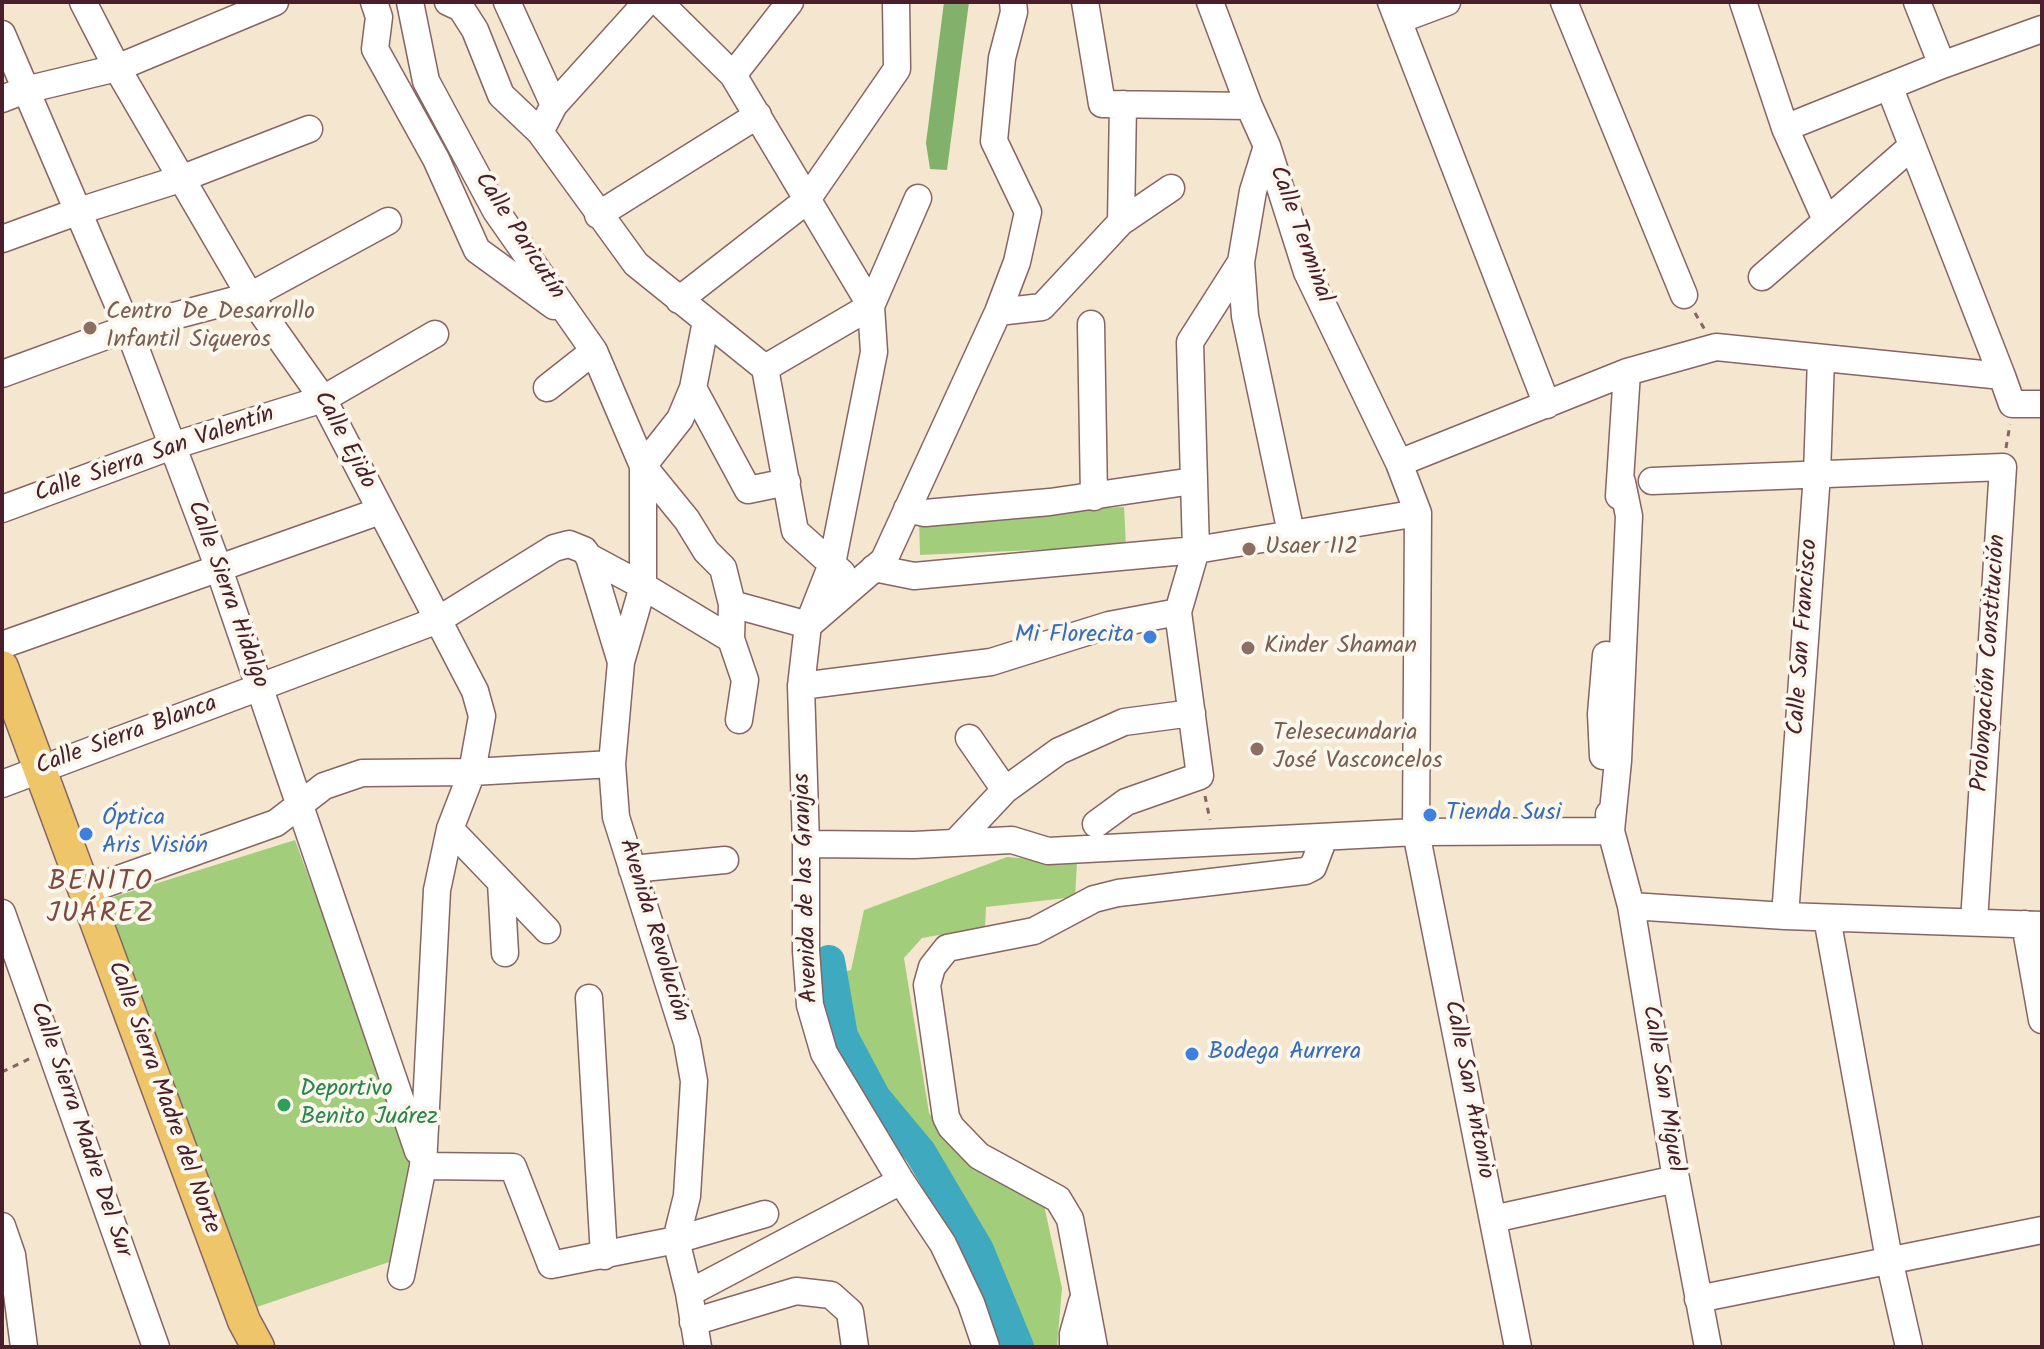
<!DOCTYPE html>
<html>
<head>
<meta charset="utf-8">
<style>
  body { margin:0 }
  #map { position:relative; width:2044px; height:1349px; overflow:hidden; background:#f5e6cf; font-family:Kalam,sans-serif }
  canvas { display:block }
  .frame { position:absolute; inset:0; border:4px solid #4a1f2b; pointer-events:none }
</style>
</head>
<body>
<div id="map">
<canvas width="2044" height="1349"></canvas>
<div class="frame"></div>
</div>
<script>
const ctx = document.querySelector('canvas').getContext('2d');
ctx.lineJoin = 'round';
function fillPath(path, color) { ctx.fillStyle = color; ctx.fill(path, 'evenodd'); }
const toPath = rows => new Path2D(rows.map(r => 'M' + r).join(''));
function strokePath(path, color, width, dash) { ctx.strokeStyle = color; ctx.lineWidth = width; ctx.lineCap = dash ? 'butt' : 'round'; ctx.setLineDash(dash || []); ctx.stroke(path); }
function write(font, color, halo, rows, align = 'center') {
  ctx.font = font + ' Kalam,sans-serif'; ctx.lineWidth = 8; ctx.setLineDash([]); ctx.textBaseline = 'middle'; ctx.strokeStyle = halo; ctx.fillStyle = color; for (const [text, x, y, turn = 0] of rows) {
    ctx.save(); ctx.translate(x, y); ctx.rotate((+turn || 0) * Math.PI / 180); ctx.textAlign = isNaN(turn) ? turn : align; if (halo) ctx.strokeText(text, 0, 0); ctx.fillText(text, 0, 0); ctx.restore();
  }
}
const green = toPath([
  [1124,507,1126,546,920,555,919,516],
  [295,840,371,1045,411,1165,392,1261,248,1310,107,899],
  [1007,857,1077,863,1075,897,986,907,985,927,922,938,904,958,929,1113,972,1161,1044,1205,1062,1288,1057,1347,1024,1347,983,1247,926,1153,879,1095,848,1035,838,973,851,970,864,910]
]);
const forest = toPath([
  [944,2,969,2,947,170,930,169,926,143]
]);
const river = toPath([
  [829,961,842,1036,875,1098,920,1152,978,1250,1018,1347]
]);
const path = toPath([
  [1695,313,1705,330],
  [2006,448,2010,424],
  [1205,796,1210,820],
  [2,1072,31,1058]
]);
const minor = toPath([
  [83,2,117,68,250,296,323,399,475,691,482,716,472,772,450,829,437,890,423,1166,401,1276],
  [374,2,379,17,375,49,436,159,477,250,554,306],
  [410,2,426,81,496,211,594,351,643,466,687,520,706,551,723,568,732,604,731,639,745,680,739,720],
  [448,2,461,8,475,30,501,95,540,132,636,264,765,368],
  [507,2,554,105],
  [659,2,733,75,871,306],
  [1085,2,1102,104,1249,106],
  [1210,2,1249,106,1267,146,1307,272,1399,463,1418,513,1416,832,1518,1347],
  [1391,2,1547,405],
  [1564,2,1684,295],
  [1743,2,1785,128,1826,220],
  [1917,2,1942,65],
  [1399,20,1447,2],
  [2,34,128,328,219,569,418,1151],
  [733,75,790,2],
  [1889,86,2002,376],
  [2,99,25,90,117,68,275,2],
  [1785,128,1942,65,2042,29],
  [540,132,554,105,647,2],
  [1267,146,1253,191,1241,262,1245,316,1291,533],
  [918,198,871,306,874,352,832,564,808,625,801,686,806,844,806,951,810,1005,824,1053,901,1181,943,1244,971,1303,986,1347],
  [598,215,758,115],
  [1121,222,1171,188],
  [2,239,79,211,183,178,309,129],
  [1762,277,1911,147],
  [679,300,806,201,897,69,896,2],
  [998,312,1042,307,1121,222,1123,104],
  [1091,324,1094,497],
  [765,368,795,531,842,573],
  [765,368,871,306],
  [2,374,128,328,250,296,388,221],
  [547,388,594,351],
  [693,388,748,490,787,482],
  [1399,463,1627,372,1716,347,2002,376,2012,404,2042,404],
  [643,466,680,419,693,388,706,321],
  [1652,481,2003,467,1974,922],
  [1619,496,1627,372],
  [2,509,172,446,323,399,435,334],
  [907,509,925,513,1050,502,1193,481],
  [589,557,643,586,731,639],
  [874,568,914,576,1196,550,1418,513],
  [732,604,808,625],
  [811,623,884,560,998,312,1017,262,1028,212,994,141,1002,58,1014,12,1013,2],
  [2,645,380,511],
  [621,662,643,586,643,466],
  [801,686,991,662,1109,625,1178,612],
  [969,738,1005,790],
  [1603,756,1601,714,1606,655],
  [2,784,438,620,554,548,569,544,584,550,589,557,621,662,612,764,616,817,687,1042,694,1081,687,1196,676,1240,689,1293,698,1347],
  [1609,814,1611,831,1631,906,1676,1179,1708,1347],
  [1096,824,1126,802,1200,776,1178,612,1196,550,1190,342,1241,262],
  [450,829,547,930],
  [955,843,1005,790,1059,751,1124,722,1192,713],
  [806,844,914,845,1012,840,1048,851,1416,832,1611,831,1618,761,1629,516,1622,482],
  [632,869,725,860],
  [501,882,505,953],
  [85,891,276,823,324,786,362,773,472,772,612,764],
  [1631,906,1785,916,2042,925],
  [2,913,156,1347],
  [1785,916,1817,474,1821,358],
  [1827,918,1889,1259,1909,1347],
  [2025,924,2042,1020],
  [589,998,604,1256],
  [423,1166,513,1167,551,1265,676,1240,765,1214],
  [1493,1219,1676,1179],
  [2,1226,12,1255,24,1347],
  [689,1293,901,1181],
  [1698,1299,2042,1230],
  [693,1322,796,1291,831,1295,850,1312,855,1347],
  [1073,1347,1073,1334,1082,1302],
  [1094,1347,1070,1219,1058,1199,979,1156,951,1127,946,1117,927,985,932,967,947,948,1034,931,1094,899,1118,893,1305,871,1313,867,1324,838]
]);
const major = toPath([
  [2,667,244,1321,258,1347]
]);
const markers = [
  [90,328,8,"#8d6e63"],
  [1249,549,8,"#8d6e63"],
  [1150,637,8,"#3f7fe0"],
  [1248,648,8,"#8d6e63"],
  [1257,749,8,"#8d6e63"],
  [1430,815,8,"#3f7fe0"],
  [86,834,8,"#3f7fe0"],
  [1192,1054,8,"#3f7fe0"],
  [284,1105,8,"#2e9e5b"]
];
const streetNames = [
  ["Calle Terminal",1299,235,70],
  ["Calle Paricutín",518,237,57],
  ["Calle Ejido",343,441,62],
  ["Calle Sierra San Valentín",155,456,-19],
  ["Calle Sierra Hidalgo",226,595,70],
  ["Calle San Francisco",1805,637,-86],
  ["Prolongación Constitución",1991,663,-86],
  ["Calle Sierra Blanca",127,737,-20],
  ["Avenida de las Granjas",808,888,-92],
  ["Avenida Revolución",652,931,73],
  ["Calle San Miguel",1661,1089,81],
  ["Calle San Antonio",1467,1090,79],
  ["Calle Sierra Madre del Norte",162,1098,70],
  ["Calle Sierra Madre Del Sur",79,1130,71]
];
const educationNames = [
  ["Centro De Desarrollo",106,314],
  ["Infantil Siqueros",106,342],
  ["Usaer 112",1265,549],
  ["Kinder Shaman",1264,648],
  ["Telesecundaria",1273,735],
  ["José Vasconcelos",1273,763]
];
const shopNames = [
  ["Mi Florecita",1134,637,"right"],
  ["Tienda Susi",1446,815],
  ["Óptica",102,820],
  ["Aris Visión",102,848],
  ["Bodega Aurrera",1208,1054]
];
const leisureNames = [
  ["Deportivo",300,1091],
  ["Benito Juárez",300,1119]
];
const quarterNames = [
  ["BENITO",101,884],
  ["JUÁREZ",101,916]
];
fillPath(green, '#a2ce7b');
fillPath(forest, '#81b16b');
strokePath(river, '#3fa9bf', 32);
strokePath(minor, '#866564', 29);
strokePath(major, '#866564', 35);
strokePath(path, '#866564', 3, [6, 6]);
strokePath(minor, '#fff', 26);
strokePath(major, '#eec569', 32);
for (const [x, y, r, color] of markers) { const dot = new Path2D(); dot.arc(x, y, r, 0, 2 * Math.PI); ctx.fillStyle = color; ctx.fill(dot); strokePath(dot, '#fbf7ec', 3); }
write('24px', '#4a1f2b', '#fbf7ec', streetNames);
write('24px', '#785e54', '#fbf7ec', educationNames, 'left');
write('24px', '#366cbe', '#fbf7ec', shopNames, 'left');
write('24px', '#27864d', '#fbf7ec', leisureNames, 'left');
ctx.letterSpacing = '2px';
write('28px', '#7d4943', '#fbf7ec', quarterNames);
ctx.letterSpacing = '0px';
</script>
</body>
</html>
